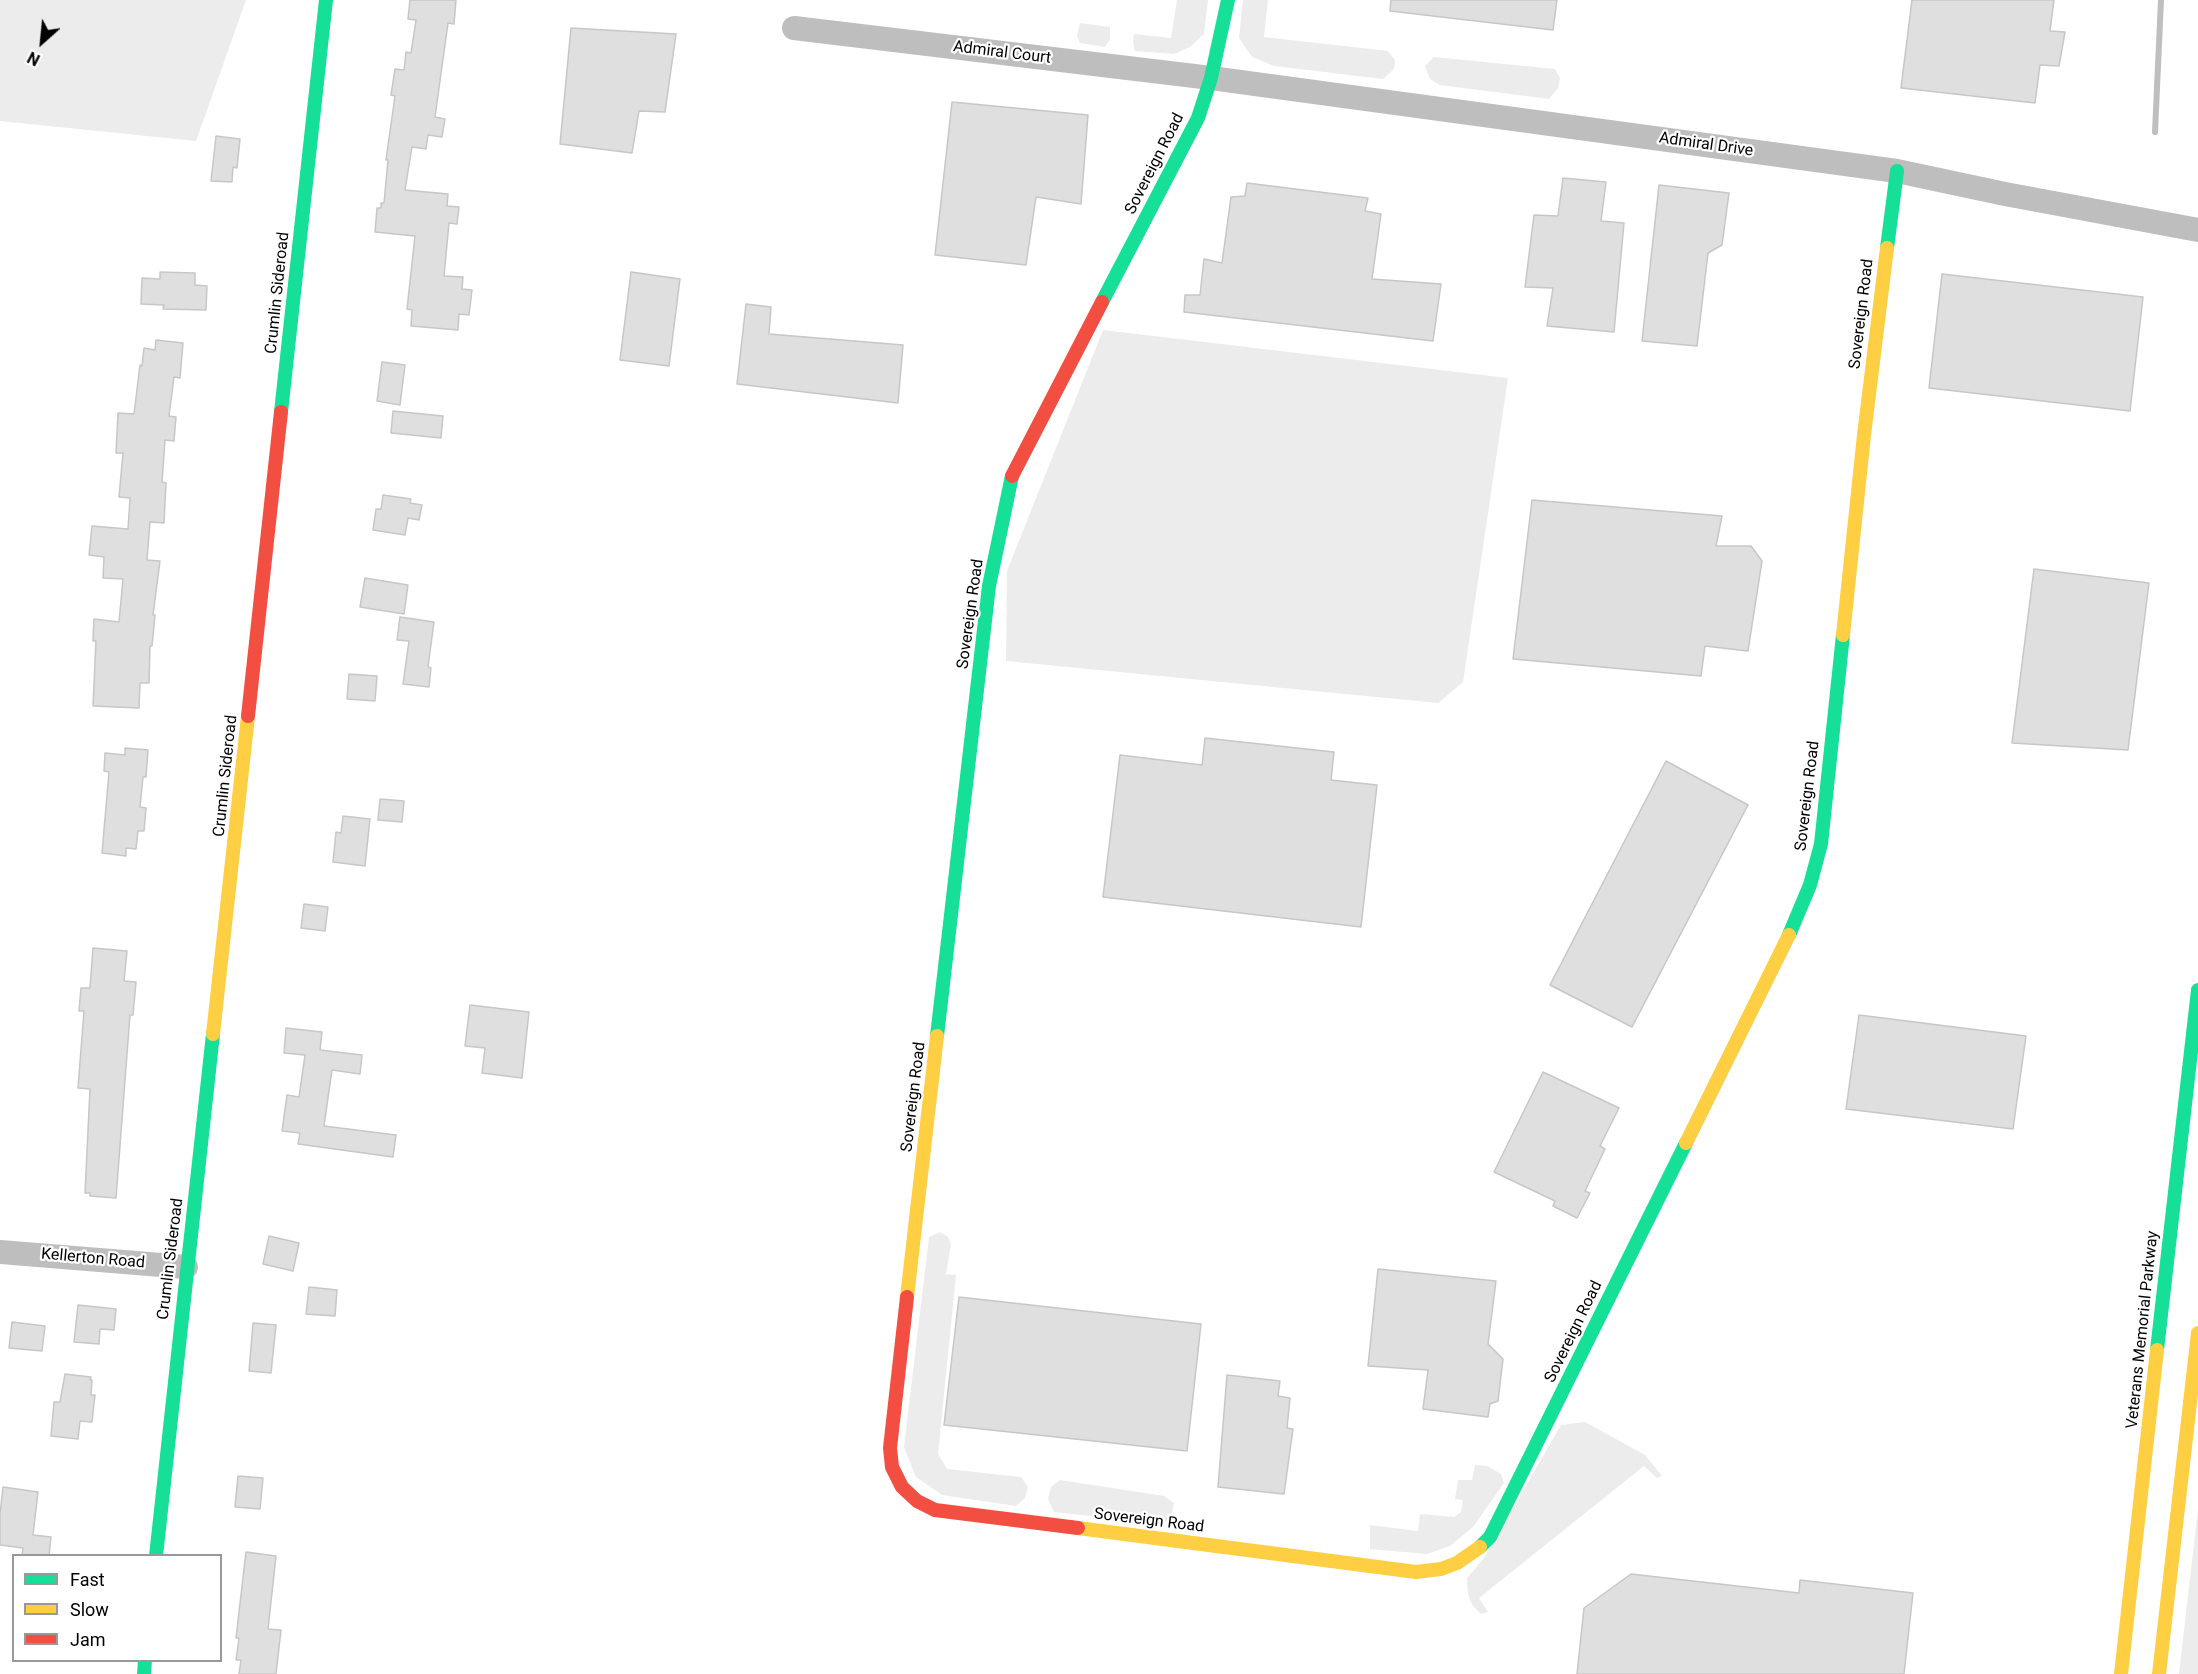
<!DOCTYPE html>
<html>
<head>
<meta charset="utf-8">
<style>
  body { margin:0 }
  #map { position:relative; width:2198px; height:1674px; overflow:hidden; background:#fff; font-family:Roboto,sans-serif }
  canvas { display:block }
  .legend { position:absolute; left:12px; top:1554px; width:210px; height:108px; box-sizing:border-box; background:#fff; border:2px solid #999; margin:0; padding:8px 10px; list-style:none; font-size:18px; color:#000 }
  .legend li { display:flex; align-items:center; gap:12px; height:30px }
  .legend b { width:30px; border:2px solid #999 }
  .north { position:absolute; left:12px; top:12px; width:60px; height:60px; -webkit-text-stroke:4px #fff; paint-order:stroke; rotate:207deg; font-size:16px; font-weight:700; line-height:24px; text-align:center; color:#000 }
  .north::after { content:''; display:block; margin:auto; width:21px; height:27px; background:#000; clip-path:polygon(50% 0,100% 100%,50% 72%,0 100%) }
</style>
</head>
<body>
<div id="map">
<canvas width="2198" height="1674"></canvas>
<ul class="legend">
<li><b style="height:8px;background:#16e098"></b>Fast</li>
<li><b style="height:8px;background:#ffcf43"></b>Slow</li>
<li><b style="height:8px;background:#f24e42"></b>Jam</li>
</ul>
<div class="north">N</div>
</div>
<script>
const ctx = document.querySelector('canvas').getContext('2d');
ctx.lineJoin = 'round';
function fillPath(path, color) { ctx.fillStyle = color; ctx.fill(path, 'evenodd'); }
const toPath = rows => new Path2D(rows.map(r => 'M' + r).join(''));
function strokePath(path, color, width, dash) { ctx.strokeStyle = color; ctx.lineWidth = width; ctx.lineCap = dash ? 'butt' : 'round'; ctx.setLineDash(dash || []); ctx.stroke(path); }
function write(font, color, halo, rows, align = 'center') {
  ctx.font = font + ' Roboto,sans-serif'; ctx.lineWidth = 4.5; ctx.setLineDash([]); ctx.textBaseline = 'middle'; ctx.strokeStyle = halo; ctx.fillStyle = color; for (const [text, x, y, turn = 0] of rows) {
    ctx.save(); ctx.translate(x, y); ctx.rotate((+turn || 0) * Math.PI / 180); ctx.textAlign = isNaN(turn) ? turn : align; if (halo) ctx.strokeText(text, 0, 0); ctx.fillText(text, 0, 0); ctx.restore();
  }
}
const green = toPath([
  [0,0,246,0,196,141,0,121],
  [1177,0,1208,0,1204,34,1190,47,1174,54,1135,51,1133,42,1134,34,1171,38],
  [1243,0,1268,0,1264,37,1388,51,1395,60,1394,69,1383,79,1274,66,1252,57,1239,38],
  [1080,23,1110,27,1110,39,1105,47,1080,43,1077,36],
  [1434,57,1555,69,1560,78,1558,88,1549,99,1440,85,1430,79,1425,66],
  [1103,330,1508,378,1463,682,1438,703,1006,661,1007,571],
  [940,1232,948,1237,951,1244,946,1274,956,1275,938,1454,947,1469,1021,1477,1028,1487,1025,1498,1016,1506,942,1495,916,1477,904,1447,929,1237],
  [1585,1422,1645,1455,1662,1476,1657,1478,1644,1466,1479,1598,1488,1612,1481,1614,1473,1606,1468,1595,1467,1578,1484,1558,1561,1425],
  [1475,1465,1487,1466,1501,1474,1504,1483,1473,1527,1450,1546,1427,1554,1370,1549,1370,1525,1418,1531,1420,1514,1454,1517,1461,1512,1463,1500,1455,1499,1458,1480,1472,1480],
  [1060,1480,1164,1496,1174,1503,1172,1513,1164,1524,1054,1512,1048,1499,1051,1487],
  [2198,1510,2198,1674,2179,1674,2189,1587]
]);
const stream = toPath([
  [2155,132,2161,0]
]);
const building = toPath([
  [410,0,456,0,454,24,448,23,435,117,445,119,442,137,428,135,426,149,412,147,405,190,448,194,447,206,459,207,457,224,449,223,444,276,463,277,462,289,472,290,469,315,459,314,458,330,411,326,412,310,407,309,415,236,375,232,377,208,381,208,381,203,384,203,388,160,386,160,395,96,391,95,395,69,404,70,406,52,411,53,416,20,408,19,410,0],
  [1391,0,1557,0,1553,30,1390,11,1391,0],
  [1912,0,2054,0,2050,31,2065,32,2059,66,2040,65,2035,103,1901,88,1912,0],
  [571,28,676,34,665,112,639,111,632,153,560,144,571,28],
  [952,102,1088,115,1081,204,1036,197,1026,265,935,255,952,102],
  [216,136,240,139,237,168,233,167,232,182,211,181,216,136],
  [1563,178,1606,182,1601,221,1624,223,1614,332,1547,326,1553,288,1525,287,1534,215,1558,216,1563,178],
  [1247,183,1368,198,1365,211,1381,214,1372,279,1441,284,1433,341,1184,312,1185,295,1200,295,1204,259,1222,263,1231,197,1245,196,1247,183],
  [1659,185,1729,193,1722,245,1708,253,1697,346,1642,341,1659,185],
  [160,272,195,273,195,285,207,286,206,310,163,309,164,305,141,304,142,278,160,279,160,272],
  [631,272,680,279,669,366,620,360,631,272],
  [1942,274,2143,297,2130,411,1929,388,1942,274],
  [746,304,771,307,769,334,903,345,898,403,737,384,746,304],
  [156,340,183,343,180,378,174,377,169,416,176,417,174,441,165,440,162,482,166,483,164,523,150,522,147,560,160,561,153,615,155,615,152,646,150,646,149,683,140,683,139,708,93,706,96,641,93,641,94,619,119,622,123,579,103,578,104,557,89,555,92,526,128,529,130,498,119,497,123,453,116,453,118,413,134,414,140,365,142,366,144,348,155,350,156,340],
  [382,362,405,365,400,405,377,401,382,362],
  [393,411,443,416,441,438,391,433,393,411],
  [383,495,411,499,410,503,422,505,419,520,408,518,405,535,373,530,376,509,381,509,383,495],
  [1532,500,1722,516,1716,546,1751,546,1762,561,1748,651,1705,646,1701,676,1513,659,1532,500],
  [2034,569,2149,583,2128,750,2012,743,2034,569],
  [365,578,408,585,404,614,360,607,365,578],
  [400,617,434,622,428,667,431,668,429,687,403,684,409,641,397,640,400,617],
  [349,674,377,676,375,701,347,699,349,674],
  [1205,738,1334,752,1331,780,1377,785,1361,927,1103,897,1120,755,1202,765,1205,738],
  [125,748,148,750,146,777,143,777,140,807,146,808,144,831,138,831,136,849,126,848,126,856,102,853,109,772,104,771,105,753,125,755,125,748],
  [1666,761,1748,805,1632,1027,1550,985,1666,761],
  [380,799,404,801,402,822,378,820,380,799],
  [343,816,370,819,365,866,333,862,336,832,341,833,343,816],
  [304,904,328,907,325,931,301,928,304,904],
  [93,948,127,951,124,981,136,982,133,1015,130,1015,116,1198,90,1196,90,1193,85,1193,90,1089,78,1088,84,1011,79,1011,81,988,90,988,93,948],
  [470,1005,529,1012,522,1078,482,1073,485,1048,465,1046,470,1005],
  [1859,1015,2026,1036,2013,1129,1846,1109,1859,1015],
  [286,1028,322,1032,320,1050,362,1055,360,1074,332,1070,324,1126,396,1135,393,1157,298,1144,300,1133,282,1131,287,1095,299,1097,305,1055,284,1053,286,1028],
  [1543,1072,1619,1108,1600,1146,1605,1149,1585,1191,1590,1193,1577,1218,1553,1206,1555,1201,1494,1172,1543,1072],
  [269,1236,299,1243,293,1271,263,1264,269,1236],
  [1378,1269,1496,1281,1488,1344,1503,1359,1498,1401,1490,1404,1488,1417,1423,1409,1428,1370,1368,1366,1378,1269],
  [309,1287,337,1290,335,1316,306,1314,309,1287],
  [959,1297,1201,1324,1187,1451,944,1425,959,1297],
  [78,1305,116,1309,114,1330,100,1329,99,1344,74,1342,78,1305],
  [12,1322,45,1326,42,1351,9,1348,12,1322],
  [253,1323,276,1325,271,1373,249,1371,253,1323],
  [65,1374,91,1377,90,1380,92,1380,91,1395,95,1395,92,1422,80,1421,78,1439,51,1436,54,1402,60,1402,65,1374],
  [1227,1375,1280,1381,1278,1396,1290,1398,1287,1428,1293,1429,1284,1494,1218,1487,1227,1375],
  [238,1476,263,1478,260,1509,235,1507,238,1476],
  [3,1487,38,1492,33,1535,51,1537,49,1556,22,1556,23,1548,0,1545,0,1514,3,1487],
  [246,1552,276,1556,268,1629,281,1630,276,1674,239,1674,241,1660,236,1660,239,1638,236,1638,246,1552],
  [1631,1574,1799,1593,1800,1580,1913,1593,1904,1674,1577,1674,1584,1608,1631,1574]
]);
const street = toPath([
  [794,28,1211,78,1897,171,2005,194,2198,230],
  [0,1252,186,1267]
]);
const fast = toPath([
  [1887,248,1897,171],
  [1102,302,1198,118,1211,78,1228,0],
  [281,412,326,0],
  [1789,935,1810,885,1821,844,1843,635],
  [937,1036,989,586,1012,476],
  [2157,1350,2198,990],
  [1480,1547,1490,1537,1686,1143],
  [156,1556,213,1034],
  [144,1674,145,1660]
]);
const slow = toPath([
  [1843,635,1864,435,1887,248],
  [213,1034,248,716],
  [1686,1143,1789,935],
  [907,1297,937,1036],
  [1078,1528,1416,1572,1441,1569,1457,1563,1480,1547],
  [2121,1674,2157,1350],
  [2159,1674,2198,1333]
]);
const jam = toPath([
  [1012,476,1102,302],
  [248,716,281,412],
  [907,1297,890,1448,892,1467,902,1487,917,1501,935,1510,1078,1528]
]);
const streetNames = [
  ["Admiral Court",1002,53,7],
  ["Admiral Drive",1706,145,8],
  ["Sovereign Road",1155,164,-63],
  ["Crumlin Sideroad",278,293,-84],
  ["Sovereign Road",1862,314,-83],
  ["Sovereign Road",971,614,-82],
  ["Crumlin Sideroad",226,776,-84],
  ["Sovereign Road",1808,796,-83],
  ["Sovereign Road",914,1097,-83],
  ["Kellerton Road",93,1259,5],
  ["Crumlin Sideroad",171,1259,-83],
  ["Veterans Memorial Parkway",2143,1330,-84],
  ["Sovereign Road",1574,1332,-64],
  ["Sovereign Road",1149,1521,7]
];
fillPath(green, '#ececec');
strokePath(stream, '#bfbfbf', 6);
fillPath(building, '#dfdfdf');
strokePath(building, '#c7c7c7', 1.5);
strokePath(street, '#bebebe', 24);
strokePath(fast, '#16e098', 14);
strokePath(slow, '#ffcf43', 14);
strokePath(jam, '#f24e42', 14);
write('16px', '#000', '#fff', streetNames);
</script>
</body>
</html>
